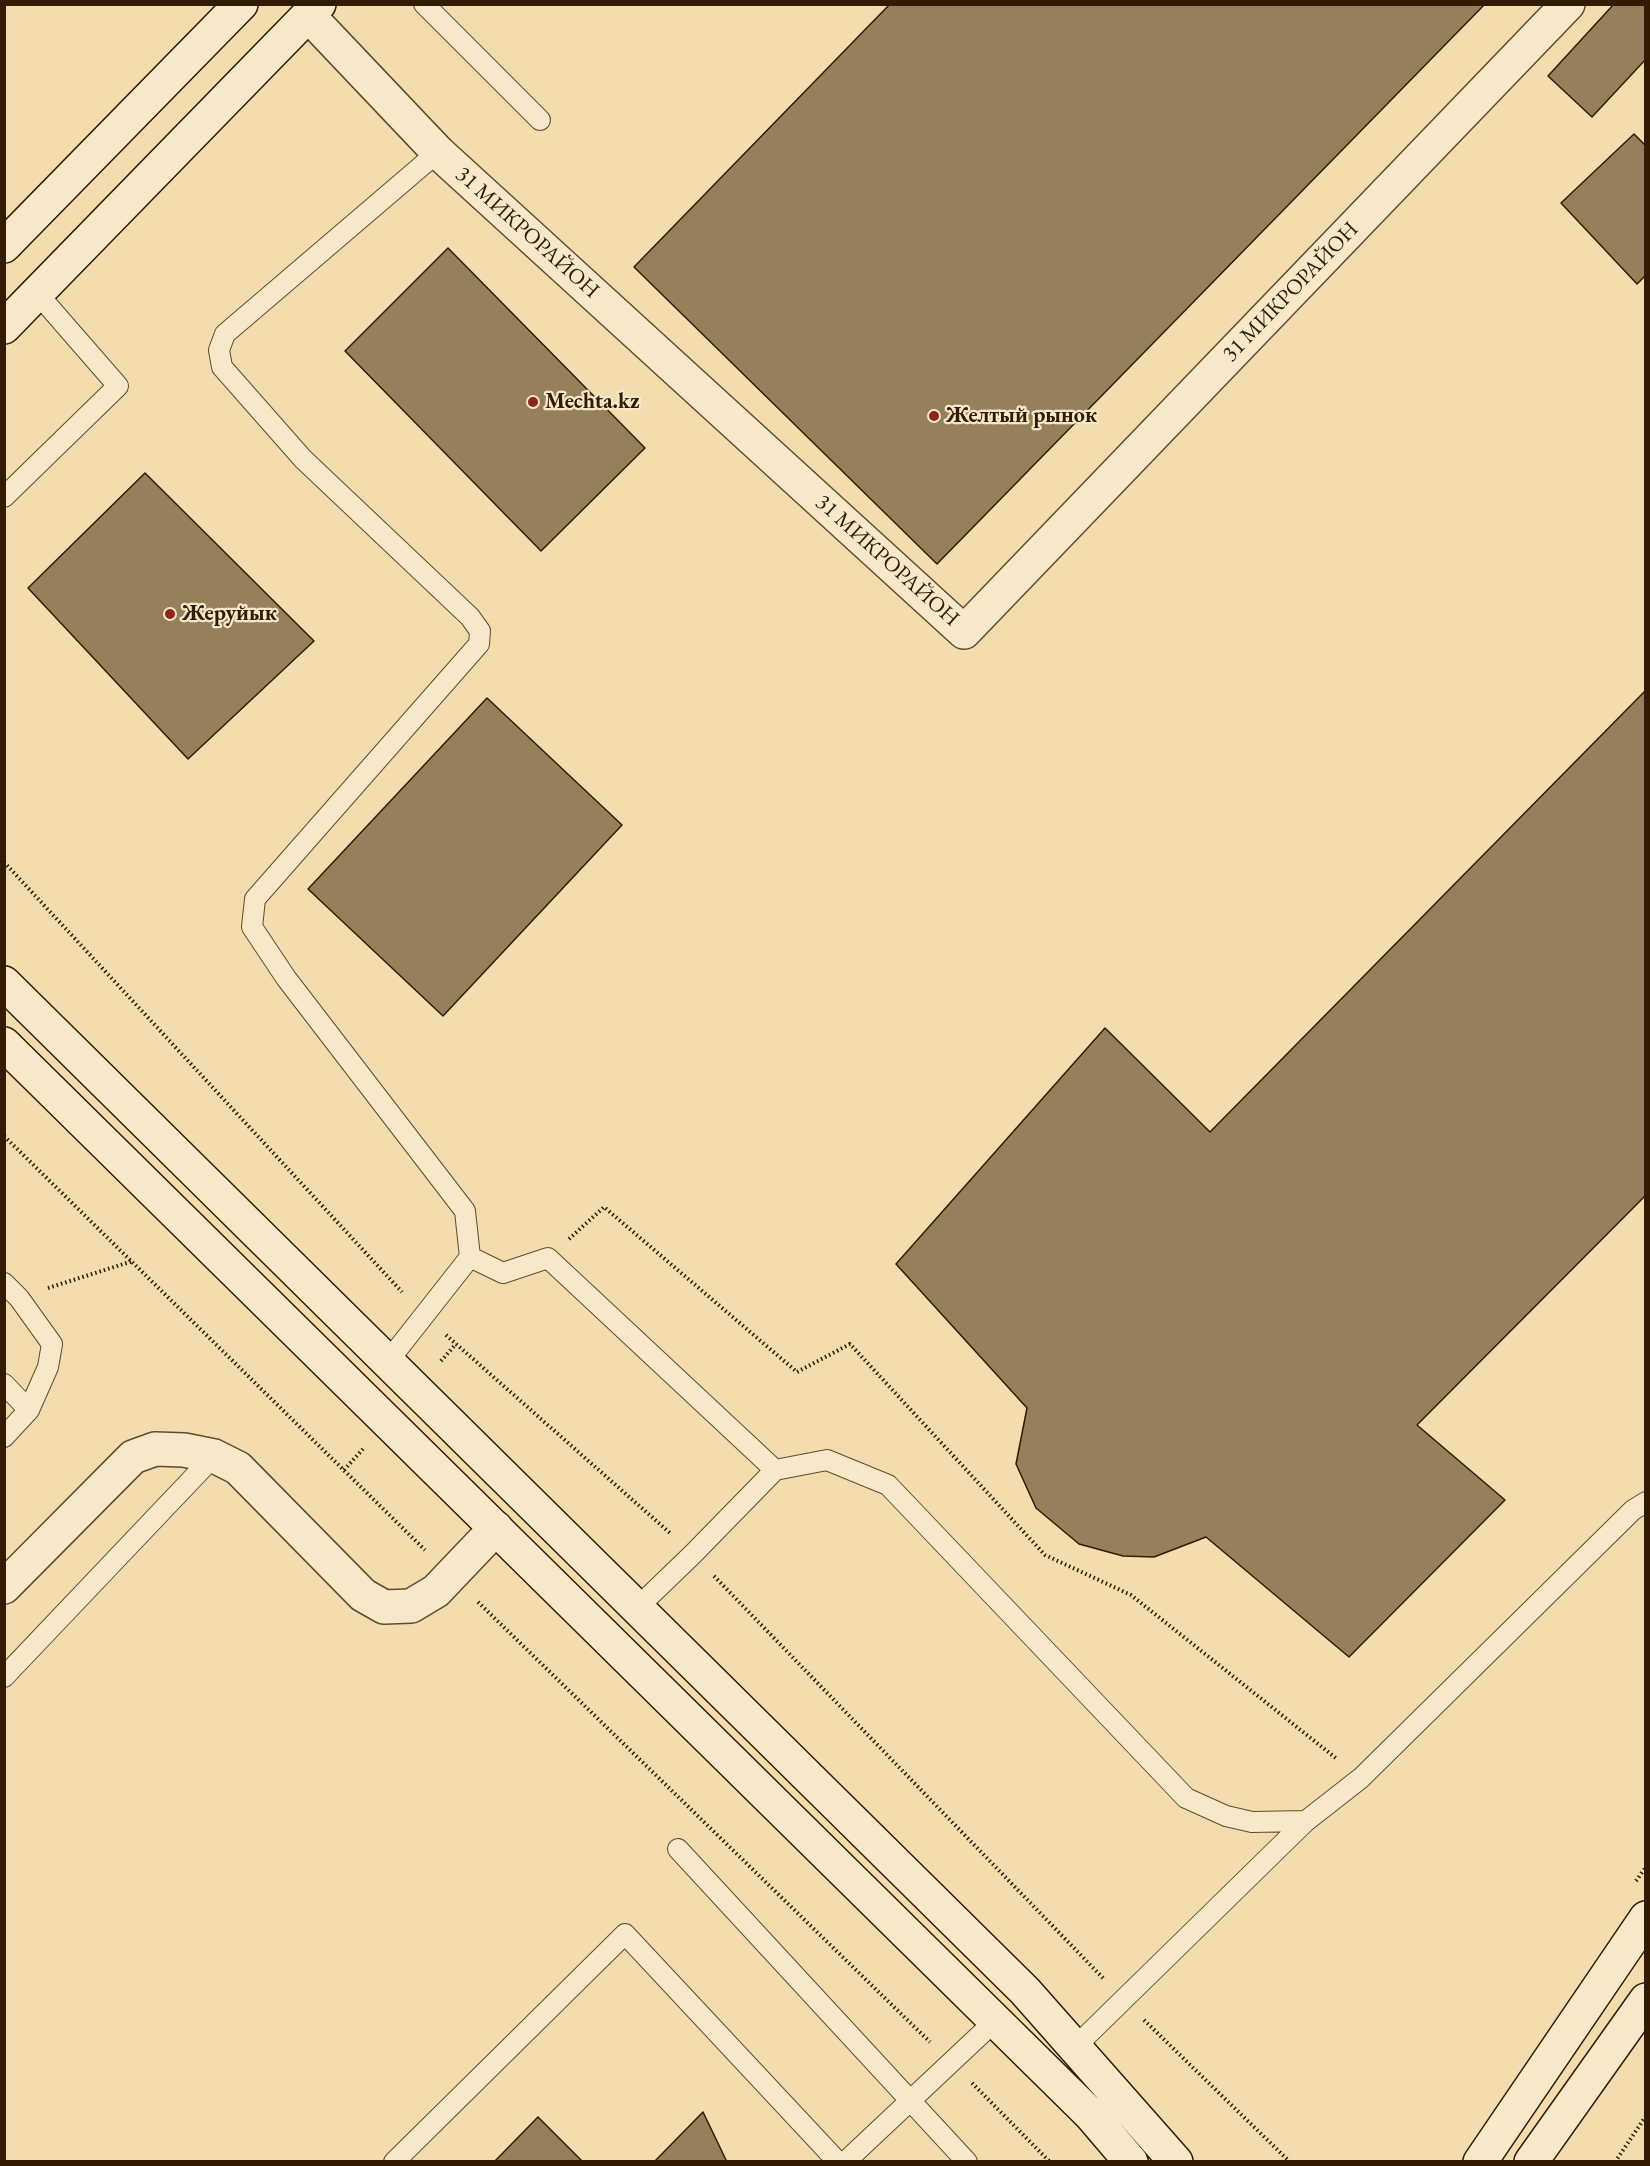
<!DOCTYPE html>
<html>
<head>
<meta charset="utf-8">
<style>
  body { margin:0 }
  #map { position:relative; width:1650px; height:2166px; overflow:hidden; background:#f3dcae; font-family:"EB Garamond",serif }
  canvas { display:block }
  .frame { position:absolute; inset:0; border:6px solid #311b02; pointer-events:none }
</style>
</head>
<body>
<div id="map">
<canvas width="1650" height="2166"></canvas>
<div class="frame"></div>
</div>
<script>
const ctx = document.querySelector('canvas').getContext('2d');
ctx.lineJoin = 'round';
function fillPath(path, color) { ctx.fillStyle = color; ctx.fill(path, 'evenodd'); }
const toPath = rows => new Path2D(rows.map(r => 'M' + r).join(''));
function strokePath(path, color, width, dash) { ctx.strokeStyle = color; ctx.lineWidth = width; ctx.lineCap = dash ? 'butt' : 'round'; ctx.setLineDash(dash || []); ctx.stroke(path); }
function write(font, color, halo, rows, align = 'center') {
  ctx.font = font + ' "EB Garamond",serif'; ctx.lineWidth = 4.5; ctx.setLineDash([]); ctx.textBaseline = 'middle'; ctx.strokeStyle = halo; ctx.fillStyle = color; for (const [text, x, y, turn = 0] of rows) {
    ctx.save(); ctx.translate(x, y); ctx.rotate((+turn || 0) * Math.PI / 180); ctx.textAlign = isNaN(turn) ? turn : align; if (halo) ctx.strokeText(text, 0, 0); ctx.fillText(text, 0, 0); ctx.restore();
  }
}
const building = toPath([
  [890,4,1485,4,937,564,634,267,890,4],
  [1614,4,1646,4,1646,59,1592,117,1548,76,1614,4],
  [1634,134,1646,146,1646,275,1637,284,1561,203,1634,134],
  [448,248,645,448,541,551,345,351,448,248],
  [145,473,314,641,188,759,28,588,145,473],
  [1646,690,1646,1195,1417,1425,1505,1500,1349,1657,1206,1537,1154,1557,1123,1556,1079,1544,1036,1508,1016,1464,1027,1408,896,1264,1105,1028,1210,1132,1646,690],
  [487,698,622,825,443,1016,308,889,487,698],
  [703,2112,727,2162,654,2162,703,2112],
  [538,2117,583,2162,494,2162,538,2117]
]);
const path = toPath([
  [4,862,402,1292],
  [4,1136,425,1550],
  [569,1239,604,1207,797,1372,850,1344,1045,1555,1131,1595,1337,1759],
  [48,1288,133,1261],
  [446,1335,670,1533],
  [441,1361,456,1344],
  [344,1470,363,1449],
  [714,1576,1103,1978],
  [478,1602,930,2042],
  [1636,1881,1646,1867],
  [1144,2020,1290,2162],
  [972,2083,1050,2162],
  [1615,2162,1646,2116]
]);
const lane = toPath([
  [424,4,540,120],
  [4,497,118,386,37,293],
  [470,1257,503,1273,548,1258,775,1470],
  [4,1283,19,1298,52,1344,48,1367,29,1410,4,1437],
  [389,1360,470,1257,465,1211,286,978,252,927,255,899,479,644,480,631,470,617,303,459,222,367,219,350,225,334,438,152],
  [4,1384,29,1410],
  [638,1607,693,1554,775,1470,827,1460,888,1485,1186,1798,1226,1816,1252,1822,1306,1821],
  [4,1677,214,1456],
  [678,1849,967,2162],
  [1075,2047,1306,1821,1361,1778,1633,1510,1646,1502],
  [394,2162,625,1934,838,2162],
  [845,2162,995,2021]
]);
const street = toPath([
  [308,15,438,152,964,632,1568,4],
  [4,1587,133,1457,155,1449,184,1450,214,1456,238,1468,363,1595,384,1607,411,1606,436,1591,496,1528]
]);
const secondary = toPath([
  [4,246,241,4],
  [4,327,319,4],
  [4,983,1025,1991,1176,2162],
  [4,1044,1091,2115,1131,2162],
  [1480,2162,1646,1918],
  [1531,2162,1646,2000]
]);
const markers = [
  [533,402,6,"#8f2418"],
  [934,416,6,"#8f2418"],
  [170,614,6,"#8f2418"]
];
const streetNames = [
  ["31 МИКРОРАЙОН",527,233,42],
  ["31 МИКРОРАЙОН",1291,292,-46],
  ["31 МИКРОРАЙОН",887,561,42]
];
const poiNames = [
  ["Mechta.kz",545,402],
  ["Желтый рынок",946,416],
  ["Жеруйык",182,614]
];
fillPath(building, '#967f5b');
strokePath(building, '#311b02', 1.5);
strokePath(lane, '#624b2d', 22);
strokePath(street, '#624b2d', 36);
strokePath(secondary, '#311b02', 36);
strokePath(path, '#311b02', 4, [1.5, 3]);
strokePath(lane, '#f7e8ca', 20);
strokePath(street, '#f7e8ca', 33);
strokePath(secondary, '#f7e8ca', 33);
for (const [x, y, r, color] of markers) { const dot = new Path2D(); dot.arc(x, y, r, 0, 2 * Math.PI); ctx.fillStyle = color; ctx.fill(dot); strokePath(dot, '#f7e8ca', 2); }
write('22px', '#311b02', '#f7e8ca', streetNames);
write('bold 22px', '#311b02', '#f7e8ca', poiNames, 'left');
</script>
</body>
</html>
